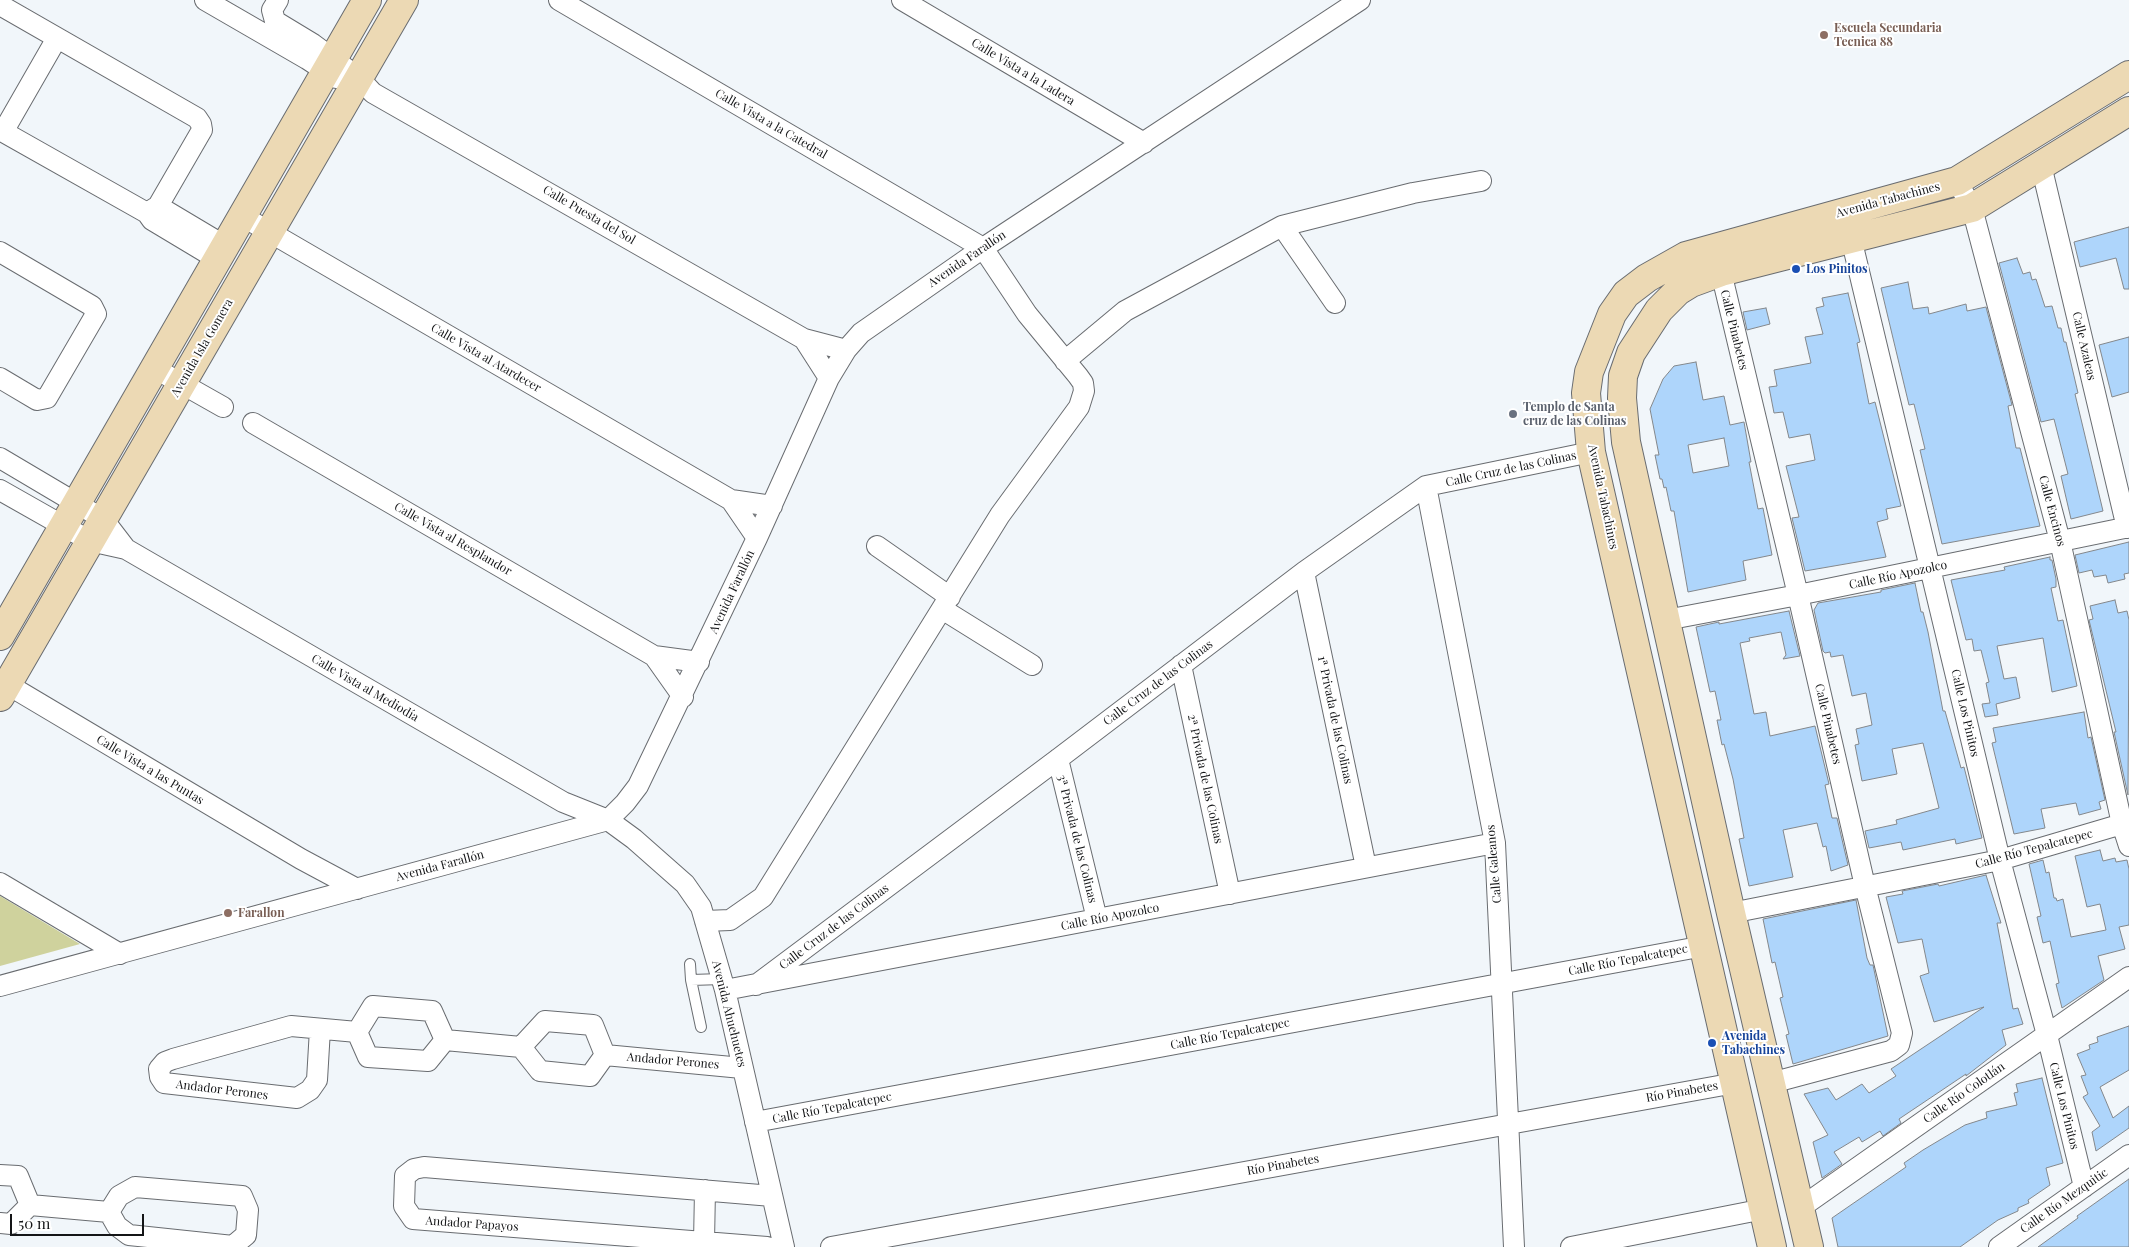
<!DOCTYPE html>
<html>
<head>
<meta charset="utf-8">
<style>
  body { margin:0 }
  #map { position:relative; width:2129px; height:1247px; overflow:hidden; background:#f1f6fa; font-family:"Playfair Display",serif }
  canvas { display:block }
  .scale { position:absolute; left:10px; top:1214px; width:134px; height:22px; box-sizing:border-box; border:2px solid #141517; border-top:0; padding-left:6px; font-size:15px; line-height:18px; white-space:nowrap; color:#141517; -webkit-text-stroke:4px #fff; paint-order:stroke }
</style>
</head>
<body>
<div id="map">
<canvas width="2129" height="1247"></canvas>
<div class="scale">50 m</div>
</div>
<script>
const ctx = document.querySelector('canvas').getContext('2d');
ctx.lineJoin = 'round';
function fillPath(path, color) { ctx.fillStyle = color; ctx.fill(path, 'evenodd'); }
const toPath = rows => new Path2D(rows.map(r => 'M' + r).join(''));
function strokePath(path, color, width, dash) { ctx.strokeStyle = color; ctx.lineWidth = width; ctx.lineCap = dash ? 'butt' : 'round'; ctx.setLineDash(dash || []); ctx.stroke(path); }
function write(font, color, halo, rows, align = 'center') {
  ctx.font = font + ' "Playfair Display",serif'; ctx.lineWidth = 4; ctx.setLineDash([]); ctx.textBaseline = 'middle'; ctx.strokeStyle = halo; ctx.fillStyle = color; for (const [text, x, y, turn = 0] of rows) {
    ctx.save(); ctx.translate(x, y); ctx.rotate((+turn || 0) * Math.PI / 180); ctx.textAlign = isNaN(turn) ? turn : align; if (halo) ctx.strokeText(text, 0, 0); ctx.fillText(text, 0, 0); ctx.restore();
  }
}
const green = toPath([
  [0,896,80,944,0,966]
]);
const building = toPath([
  [2129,227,2129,289,2124,289,2116,258,2080,267,2074,242,2129,227],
  [2017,258,2023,274,2030,272,2032,280,2036,279,2045,307,2052,306,2058,328,2061,328,2064,342,2066,342,2078,393,2075,394,2103,511,2071,519,2061,476,2068,474,2054,419,2041,422,1999,263,2017,258],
  [1908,282,1913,309,1928,307,1929,314,1966,304,1967,311,1986,307,2012,405,2008,406,2016,448,2020,448,2040,526,1942,544,1920,450,1925,449,1914,404,1909,405,1881,288,1908,282],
  [1848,293,1860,342,1857,343,1869,404,1875,402,1901,506,1886,509,1888,519,1877,522,1886,557,1805,571,1792,518,1799,517,1786,466,1815,460,1810,434,1789,438,1783,412,1774,413,1769,387,1777,386,1774,370,1811,363,1805,337,1823,334,1816,308,1824,306,1822,298,1848,293],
  [1766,308,1770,324,1747,330,1743,312,1766,308],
  [2129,337,2129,392,2112,397,2099,345,2129,337],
  [1696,362,1703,400,1724,396,1730,425,1744,422,1751,462,1749,462,1758,509,1763,508,1772,555,1743,561,1746,580,1688,592,1674,511,1671,511,1666,487,1664,488,1662,479,1660,479,1655,455,1659,455,1650,409,1663,379,1674,366,1696,362],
  [1724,438,1729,466,1693,473,1688,445,1724,438],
  [2129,542,2129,573,2124,574,2125,579,2108,583,2106,575,2094,577,2092,570,2079,573,2075,555,2129,542],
  [2050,557,2050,560,2052,560,2056,579,2056,587,2051,588,2058,621,2063,620,2077,686,2052,692,2043,638,1997,646,2004,679,2016,677,2020,698,1996,704,1998,715,1985,717,1982,704,1990,703,1986,683,1989,682,1981,650,1974,651,1972,639,1966,640,1951,580,2005,570,2004,567,2050,557],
  [1915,583,1921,612,1923,612,1928,632,1943,711,1945,711,1961,768,1964,767,1982,838,1956,844,1955,839,1903,850,1901,842,1869,848,1865,831,1897,824,1896,820,1939,808,1923,743,1892,749,1897,774,1862,781,1855,745,1859,744,1856,729,1872,725,1866,693,1852,696,1843,655,1831,657,1830,652,1825,653,1823,651,1814,610,1818,603,1881,592,1881,590,1915,583],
  [2115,600,2118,613,2127,611,2129,620,2128,795,2114,732,2116,732,2089,620,2093,619,2090,606,2115,600],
  [1789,611,1800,656,1783,659,1786,655,1781,632,1749,638,1750,641,1740,643,1754,714,1766,712,1770,736,1815,726,1829,784,1825,785,1832,818,1837,818,1848,865,1831,871,1826,846,1823,847,1817,823,1783,830,1793,877,1749,886,1739,839,1744,838,1733,779,1724,744,1722,745,1717,720,1721,720,1715,691,1710,692,1696,627,1719,622,1719,624,1789,611],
  [2084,712,2088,738,2091,737,2105,800,2099,802,2101,809,2079,815,2076,803,2041,809,2045,828,2014,834,1992,743,1996,742,1993,728,2084,712],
  [2100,850,2103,861,2115,858,2116,862,2127,860,2129,869,2129,925,2119,927,2125,949,2098,956,2104,980,2062,1008,2056,984,2059,983,2050,941,2043,943,2037,917,2041,916,2029,864,2043,860,2046,873,2049,872,2054,898,2056,898,2057,901,2063,899,2071,937,2106,930,2100,904,2087,907,2075,856,2100,850],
  [1986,875,2001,923,1997,923,2013,1009,2018,1008,2023,1024,2002,1030,2006,1045,1966,1076,1966,1074,1899,1119,1901,1123,1883,1136,1880,1131,1862,1142,1859,1137,1834,1152,1842,1164,1822,1178,1813,1142,1828,1135,1804,1094,1828,1088,1836,1100,1862,1084,1869,1093,1896,1076,1891,1069,1984,1007,1934,1022,1920,976,1929,973,1922,939,1898,943,1886,897,1903,894,1902,891,1938,884,1939,886,1986,875],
  [1856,900,1867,958,1870,965,1873,965,1888,1036,1793,1064,1786,1035,1789,1034,1780,998,1783,997,1775,962,1772,963,1763,919,1856,900],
  [2129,1026,2129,1070,2100,1087,2113,1118,2129,1106,2129,1128,2096,1151,2092,1132,2100,1126,2083,1097,2088,1094,2081,1076,2086,1075,2077,1054,2090,1049,2089,1045,2098,1042,2097,1037,2129,1026],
  [2042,1078,2063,1163,2046,1168,2050,1185,2028,1200,2029,1203,2018,1208,2018,1211,1998,1220,1960,1247,1838,1247,1832,1218,1906,1167,1904,1163,1923,1150,1965,1125,1987,1118,1986,1112,2017,1105,2014,1093,2018,1092,2016,1084,2042,1078],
  [2129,1179,2129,1247,2038,1247,2078,1218,2077,1216,2129,1179]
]);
const lane = toPath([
  [690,964,691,980],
  [701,1027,691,980,722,979]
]);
const street = toPath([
  [205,0,307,59,336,78],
  [278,0,272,10,275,21,313,44,359,78,373,93,804,339,846,350],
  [559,0,983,248,1027,314,1078,376,1083,383,1084,391,1079,407,1000,515,763,897,730,920,705,921],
  [902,0,1144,143],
  [0,5,197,118,201,124,202,130,158,206,147,213,152,220,217,259],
  [0,130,147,213],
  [3,132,57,38],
  [2041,165,2127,528],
  [1957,181,1972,208,2060,541,2122,824,2129,846],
  [158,206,225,246],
  [242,216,731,500,772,506],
  [1282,226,1335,303],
  [1851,238,2000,860,2047,1035,2084,1187],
  [0,252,92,306,96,314,47,398,37,400,0,378],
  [1721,272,1798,595,1865,886,1902,1033,1899,1045,1891,1051,1771,1083],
  [804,339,829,378],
  [1065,361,1125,311,1282,226,1413,193,1481,181],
  [154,368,223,407],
  [253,423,654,656,699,662],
  [0,458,103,519,126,549],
  [1426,486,1495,843,1514,1247],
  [0,490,90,541,126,549,563,802,608,820,634,839,685,884,701,907,725,990,784,1247],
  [731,500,757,538],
  [877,546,950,597],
  [1304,572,1366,867],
  [942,609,1032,665],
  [1666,620,1798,595,2129,527],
  [654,656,683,697],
  [1181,665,1230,894],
  [0,680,301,859,357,889],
  [1058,759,1097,919],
  [0,883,120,954],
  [1731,913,2000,860,2122,824,2129,819],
  [756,985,1058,759,1304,572,1426,486,1591,452],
  [0,986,608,820,625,803,638,786,757,538,829,378,846,350,861,333,983,248,1360,0],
  [725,990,1495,843],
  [320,1029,317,1080,310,1090,297,1098,164,1083,160,1077,159,1069,165,1062,173,1059,291,1026,357,1032],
  [357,1032,373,1006,432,1011,445,1040],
  [357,1032,368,1057,428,1061,445,1040],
  [445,1040,521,1047,540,1071,590,1076,605,1055],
  [521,1047,545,1021,593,1025,605,1055],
  [605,1055,742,1068],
  [755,1122,1704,946],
  [0,1175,18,1176,30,1205],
  [135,1187,242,1196,248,1210,246,1235,233,1246,129,1235,117,1226,109,1212,119,1196,135,1187],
  [30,1205,109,1212],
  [1800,1208,2129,977],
  [0,1223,11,1224,30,1205],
  [704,1242,705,1190],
  [767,1247,413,1219,404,1206,405,1176,414,1169,424,1167,772,1196],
  [831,1247,1735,1083],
  [1571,1247,1764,1209],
  [1999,1247,2129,1155]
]);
const secondary = toPath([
  [0,636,367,0],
  [0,697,404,0],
  [1772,1247,1591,452,1586,393,1589,372,1612,314,1626,294,1647,278,1686,256,1957,181,2129,75],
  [1809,1247,1731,913,1626,442,1622,398,1623,376,1631,353,1659,310,1678,291,1691,283,1721,272,1972,208,2129,111]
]);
const markers = [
  [1824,35,5,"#8d6e63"],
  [1796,269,5,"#1a4fb4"],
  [1513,414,5,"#6b7280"],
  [228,913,5,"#8d6e63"],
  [1712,1043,5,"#1a4fb4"]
];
const educationNames = [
  ["Escuela Secundaria",1834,28],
  ["Tecnica 88",1834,42],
  ["Farallon",238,913]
];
const streetNames = [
  ["Calle Vista a la Ladera",1023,72,31],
  ["Calle Vista a la Catedral",771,124,30],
  ["Avenida Tabachines",1888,200,-15],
  ["Calle Puesta del Sol",589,215,30],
  ["Avenida Farallón",967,259,-34],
  ["Calle Pinabetes",1734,330,76],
  ["Calle Azaleas",2084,346,77],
  ["Avenida Isla Gomera",202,348,-60],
  ["Calle Vista al Atardecer",486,358,30],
  ["Calle Cruz de las Colinas",1511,469,-12],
  ["Avenida Tabachines",1603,497,78],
  ["Calle Encinos",2052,511,75],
  ["Calle Vista al Resplandor",453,539,30],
  ["Calle Río Apozolco",1898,575,-12],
  ["Avenida Farallón",732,592,-65],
  ["Calle Cruz de las Colinas",1158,683,-37],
  ["Calle Vista al Mediodía",365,688,30],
  ["Calle Los Pinitos",1965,713,77],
  ["1ª Privada de las Colinas",1335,720,78],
  ["Calle Pinabetes",1828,724,77],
  ["Calle Vista a las Puntas",150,770,31],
  ["2ª Privada de las Colinas",1205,779,78],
  ["3ª Privada de las Colinas",1077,839,76],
  ["Calle Río Tepalcatepec",2034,849,-15],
  ["Calle Galeanos",1494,864,-95],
  ["Avenida Farallón",440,866,-15],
  ["Calle Río Apozolco",1110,917,-11],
  ["Calle Cruz de las Colinas",834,927,-37],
  ["Calle Río Tepalcatepec",1628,960,-11],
  ["Avenida Ahuehuetes",729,1014,76],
  ["Calle Río Tepalcatepec",1230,1034,-11],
  ["Andador Perones",673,1061,5],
  ["Andador Perones",222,1090,7],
  ["Río Pinabetes",1682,1092,-10],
  ["Calle Río Colotlán",1964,1093,-35],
  ["Calle Los Pinitos",2064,1106,76],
  ["Calle Río Tepalcatepec",832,1108,-11],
  ["Río Pinabetes",1283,1165,-10],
  ["Calle Río Mezquitic",2064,1201,-35],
  ["Andador Papayos",472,1224,4]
];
const transitNames = [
  ["Los Pinitos",1806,269],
  ["Avenida",1722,1036],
  ["Tabachines",1722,1050]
];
const worshipNames = [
  ["Templo de Santa",1523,407],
  ["cruz de las Colinas",1523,421]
];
fillPath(green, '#cfd29d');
fillPath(building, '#aed5fb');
strokePath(building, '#83878b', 1);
strokePath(lane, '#696c70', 12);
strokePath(street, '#696c70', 22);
strokePath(secondary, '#696c70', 30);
strokePath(lane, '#fff', 10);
strokePath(street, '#fff', 20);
strokePath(secondary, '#ecd9b4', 28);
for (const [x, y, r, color] of markers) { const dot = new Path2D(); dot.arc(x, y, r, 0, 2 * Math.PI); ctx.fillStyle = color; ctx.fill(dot); strokePath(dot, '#fff', 2); }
write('bold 12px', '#785e54', '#fff', educationNames, 'left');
write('12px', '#141517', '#fff', streetNames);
write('bold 12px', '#164399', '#fff', transitNames, 'left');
write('bold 12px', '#5b616d', '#fff', worshipNames, 'left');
</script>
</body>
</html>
